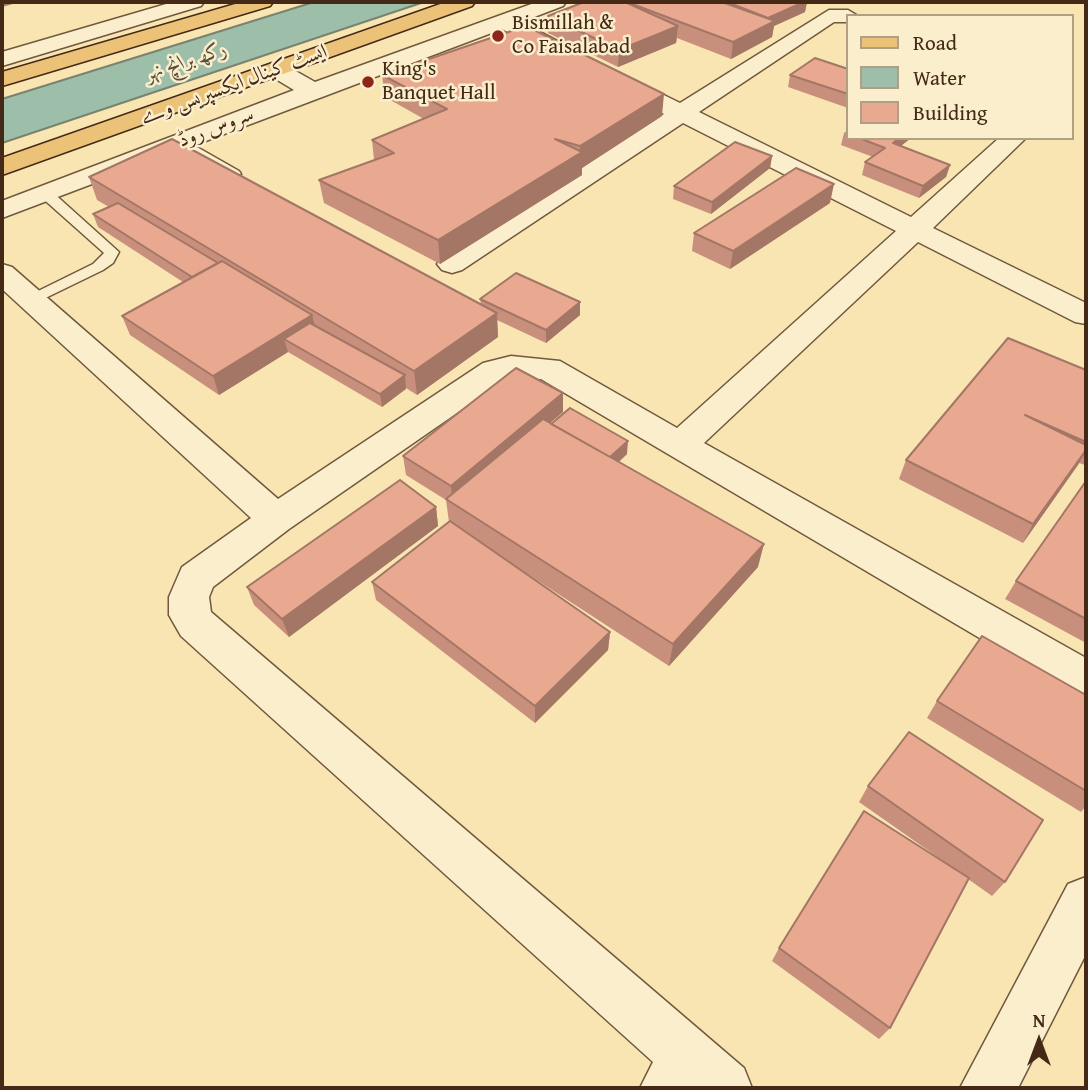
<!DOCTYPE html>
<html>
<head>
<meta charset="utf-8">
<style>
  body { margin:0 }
  #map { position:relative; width:1088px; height:1090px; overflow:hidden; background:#f8e5b2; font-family:"Gentium Book Plus",serif }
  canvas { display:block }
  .frame { position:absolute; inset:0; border:4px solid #442917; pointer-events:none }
  .legend { position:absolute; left:846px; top:14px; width:228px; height:126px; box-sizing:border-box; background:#faeecd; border:2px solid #b19f84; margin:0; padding:9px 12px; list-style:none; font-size:21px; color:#442917 }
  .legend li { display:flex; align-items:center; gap:14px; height:35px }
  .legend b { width:35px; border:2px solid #b19f84 }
  .north { position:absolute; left:1004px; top:1006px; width:70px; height:70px; -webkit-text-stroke:5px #faeecd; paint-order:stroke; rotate:0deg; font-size:19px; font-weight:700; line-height:28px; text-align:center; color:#442917 }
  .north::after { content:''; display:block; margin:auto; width:24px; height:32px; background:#442917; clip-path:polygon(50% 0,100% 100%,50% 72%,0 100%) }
</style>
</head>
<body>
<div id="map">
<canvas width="1088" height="1090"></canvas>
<div class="frame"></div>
<ul class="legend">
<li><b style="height:9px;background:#ecc279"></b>Road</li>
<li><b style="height:19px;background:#9dbfaa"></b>Water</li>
<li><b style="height:19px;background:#e9a890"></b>Building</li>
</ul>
<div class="north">N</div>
</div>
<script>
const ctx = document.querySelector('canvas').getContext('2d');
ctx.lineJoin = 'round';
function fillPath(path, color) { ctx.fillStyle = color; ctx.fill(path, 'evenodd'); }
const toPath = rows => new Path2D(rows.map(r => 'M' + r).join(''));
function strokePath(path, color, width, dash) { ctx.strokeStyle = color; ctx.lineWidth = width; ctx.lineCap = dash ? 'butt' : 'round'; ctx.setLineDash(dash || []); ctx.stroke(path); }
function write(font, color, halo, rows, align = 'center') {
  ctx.font = font + ' "Gentium Book Plus",Amiri,serif'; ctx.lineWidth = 5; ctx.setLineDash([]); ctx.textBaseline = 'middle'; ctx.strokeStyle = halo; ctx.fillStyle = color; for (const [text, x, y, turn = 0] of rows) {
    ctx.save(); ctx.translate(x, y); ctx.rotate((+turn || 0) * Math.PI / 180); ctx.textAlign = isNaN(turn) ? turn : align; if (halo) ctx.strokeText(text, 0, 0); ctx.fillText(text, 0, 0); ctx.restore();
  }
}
const water = toPath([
  [314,2,424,2,2,143,2,99,314,2]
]);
const lane = toPath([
  [181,138,239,171,241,174,229,177,177,145,177,139,181,138],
  [40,190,50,190,119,252,113,263,103,270,31,305,26,303,26,297,93,264,104,253,40,196,40,190]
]);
const street = toPath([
  [173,2,204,2,201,6,2,66,2,52,173,2],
  [537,2,566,2,563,6,521,22,573,49,576,54,573,59,557,59,502,29,2,218,2,201,294,90,269,75,266,70,269,65,285,65,315,82,537,2],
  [829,10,848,10,858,16,848,16,848,22,834,22,699,112,911,217,999,138,1026,138,933,228,1086,303,1086,324,1075,322,918,242,704,443,1086,658,1086,697,1071,692,541,379,506,379,289,529,213,587,209,597,211,612,744,1068,752,1088,640,1088,653,1062,181,636,169,615,169,597,182,567,251,518,2,289,2,264,12,267,278,499,483,363,511,356,560,361,677,428,896,231,683,123,462,270,452,273,442,270,437,264,442,258,664,114,607,85,603,80,607,75,623,75,680,103,829,10],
  [1086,877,1086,954,1018,1088,960,1088,1068,884,1086,877]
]);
const primary = toPath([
  [242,2,273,2,270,6,2,86,2,72,242,2],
  [446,2,475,2,472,6,2,175,2,158,446,2]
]);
const wall = toPath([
  [584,2,807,2,805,12,774,26,772,37,731,59,677,38,676,43,618,67,548,33,548,16],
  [848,69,848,108,788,87,790,75],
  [382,75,662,116,582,168,582,175,440,264,324,203,319,180,374,160,372,140,424,119,385,97],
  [848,130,848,138,911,138,901,146,950,165,946,177,919,198,862,175,865,162,873,157,841,145,844,133],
  [772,156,770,168,711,214,673,199,674,186],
  [89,177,481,304,480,299,580,315,546,343,497,320,498,337,417,395,406,388,382,407,288,352,219,395,130,335,122,316,183,282,98,227,93,214,109,207,97,200],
  [830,203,730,269,692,251,694,233],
  [1086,370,1086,463,1085,465,1079,463,1023,543,899,479,906,460],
  [563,393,563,412,550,423,627,454,619,462,758,567,669,666,512,564,610,632,608,650,535,723,376,600,372,582,449,522,446,500,406,475,403,456],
  [1086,481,1086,643,1005,599,1016,581],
  [436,507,438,526,289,637,254,605,247,587],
  [1086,695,1086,806,1081,812,927,718,937,701],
  [868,786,1005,882,992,896,968,879,890,1028,879,1039,772,961,779,948,946,863,859,802]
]);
const shadedWall = toPath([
  [2,2,20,2,2,7],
  [804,2,807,2,805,12,774,26,772,37,731,59,733,42,768,18],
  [678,26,676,43,618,67,619,50],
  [664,94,662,116,582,168,582,175,440,264,438,240,580,153,580,146],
  [899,138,911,138,889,155,893,143],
  [772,156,770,168,711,214,712,202],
  [950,165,946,177,919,198,923,186],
  [834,184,830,203,730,269,733,251],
  [580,302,580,315,546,343,546,330],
  [497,313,498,337,417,395,414,371],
  [312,315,317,334,284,339,288,352,219,395,213,376],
  [405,375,406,389,382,407,380,394],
  [563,393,563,412,453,504,451,486],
  [628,441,627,454,602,477,603,464],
  [1086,451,1078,465,1023,543,1033,524],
  [436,507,438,526,289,637,282,619],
  [764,544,758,567,669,666,673,644],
  [610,632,608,650,535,723,535,706]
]);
const building = toPath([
  [584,2,625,2,678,26,619,50,548,16,584,2],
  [627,2,722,2,775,21,733,42,627,2],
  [727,2,804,2,768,18,727,2],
  [526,26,664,94,580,146,555,139,582,152,438,240,319,180,394,153,372,140,447,109,382,75,526,26],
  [815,58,848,69,848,94,790,75,815,58],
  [859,138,899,138,893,143,950,165,923,186,865,162,885,148,859,138],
  [172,139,497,313,414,371,89,177,172,139],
  [735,142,772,156,712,202,674,186,735,142],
  [796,168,834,184,733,251,694,233,796,168],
  [118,203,218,263,192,277,93,214,118,203],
  [222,261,312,315,213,376,122,316,222,261],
  [516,273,580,302,546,330,480,299,516,273],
  [310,323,405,375,380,394,284,339,310,323],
  [1008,338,1086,370,1086,442,1025,415,1086,445,1086,450,1033,524,906,460,1008,338],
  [516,368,563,393,451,486,403,456,516,368],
  [570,408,628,441,610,457,551,424,570,408],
  [543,419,764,544,673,644,446,499,543,419],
  [400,480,436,507,282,619,247,587,400,480],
  [1086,481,1086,619,1016,581,1086,481],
  [450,521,610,632,535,706,372,582,450,521],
  [982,636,1086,695,1086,791,937,701,982,636],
  [909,732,1043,820,1005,882,868,786,909,732],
  [864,811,969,878,890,1028,779,948,864,811]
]);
const markers = [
  [498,36,7,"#8f2418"],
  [368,82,7,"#8f2418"]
];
const farPoinames = [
  ["Bismillah &",512,24],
  ["Co Faisalabad",512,48],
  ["King's",382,70],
  ["Banquet Hall",382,94]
];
const farWaternames = [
  ["رکھ برانچ نہر",186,62,-18]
];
const farStreetnames = [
  ["ایسٹ کینال ایکسپریس وے",234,85,-20],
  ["سروس روڈ",216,128,-21]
];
fillPath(water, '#9dbfaa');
strokePath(water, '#79836f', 2);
strokePath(lane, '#71583e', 3);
strokePath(street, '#71583e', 3);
strokePath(primary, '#442917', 3);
fillPath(lane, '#faeecd');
fillPath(street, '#faeecd');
fillPath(primary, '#ecc279');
fillPath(wall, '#c8907c');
fillPath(shadedWall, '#a37665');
fillPath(building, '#e9a890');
strokePath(building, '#a37665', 2);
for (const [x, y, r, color] of markers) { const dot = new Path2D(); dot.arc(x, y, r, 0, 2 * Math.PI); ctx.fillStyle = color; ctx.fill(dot); strokePath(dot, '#faeecd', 2.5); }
write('21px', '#442917', '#faeecd', farPoinames, 'left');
write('italic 21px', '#5a4e3c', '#faeecd', farWaternames);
write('21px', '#442917', '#faeecd', farStreetnames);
</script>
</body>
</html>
